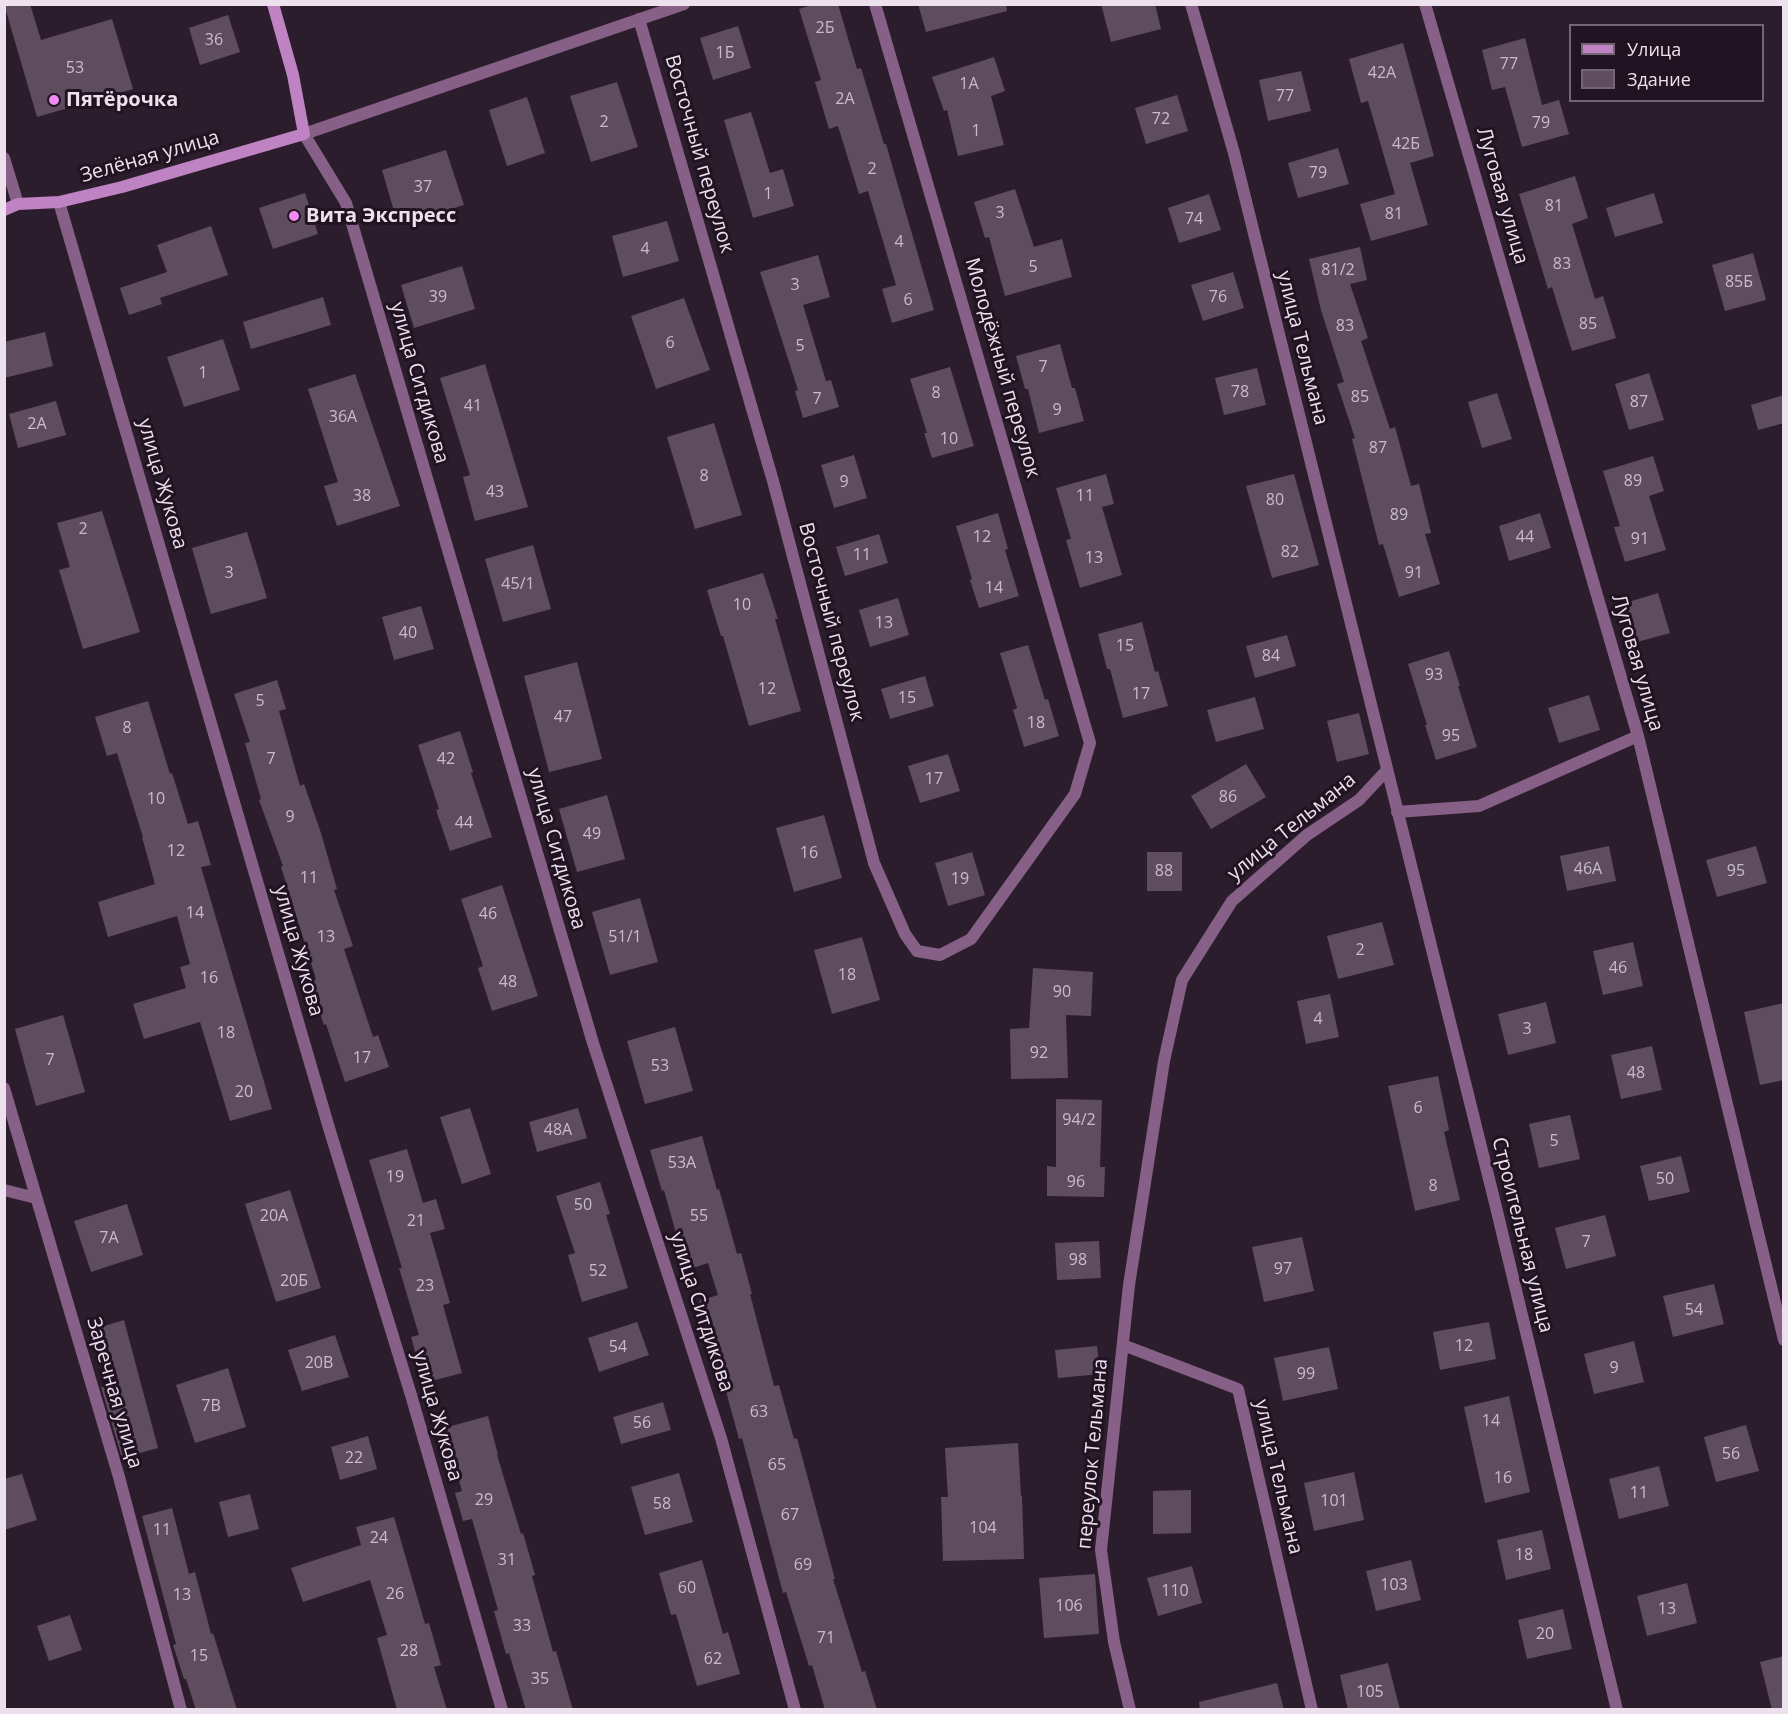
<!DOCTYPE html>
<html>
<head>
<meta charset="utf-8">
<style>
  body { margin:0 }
  #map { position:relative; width:1788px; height:1714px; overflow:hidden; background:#2c1d2d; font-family:"Open Sans",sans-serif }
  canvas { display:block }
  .frame { position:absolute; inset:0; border:6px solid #ece1ec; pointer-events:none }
  .legend { position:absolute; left:1569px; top:24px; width:195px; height:78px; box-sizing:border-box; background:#221323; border:2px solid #736573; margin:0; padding:8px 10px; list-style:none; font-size:18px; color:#ece1ec }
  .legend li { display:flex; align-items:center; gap:12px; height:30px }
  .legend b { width:30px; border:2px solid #736573 }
</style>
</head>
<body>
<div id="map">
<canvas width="1788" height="1714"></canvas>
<div class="frame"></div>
<ul class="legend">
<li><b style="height:8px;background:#bf82c2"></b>Улица</li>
<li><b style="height:16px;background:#5f4d5f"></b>Здание</li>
</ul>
</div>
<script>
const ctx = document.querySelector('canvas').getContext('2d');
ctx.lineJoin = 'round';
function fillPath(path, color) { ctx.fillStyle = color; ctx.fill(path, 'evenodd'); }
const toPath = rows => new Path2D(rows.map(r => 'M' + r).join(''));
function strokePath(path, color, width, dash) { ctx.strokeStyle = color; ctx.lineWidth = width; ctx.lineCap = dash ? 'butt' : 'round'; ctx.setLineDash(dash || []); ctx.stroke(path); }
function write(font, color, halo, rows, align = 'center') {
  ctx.font = font + ' "Open Sans",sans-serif'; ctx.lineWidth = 6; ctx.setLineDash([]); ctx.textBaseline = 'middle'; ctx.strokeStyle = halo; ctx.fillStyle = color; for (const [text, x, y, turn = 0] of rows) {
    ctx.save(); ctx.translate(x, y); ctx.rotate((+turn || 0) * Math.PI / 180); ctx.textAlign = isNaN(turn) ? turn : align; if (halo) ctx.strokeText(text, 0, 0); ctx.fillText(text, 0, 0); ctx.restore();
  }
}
const building = toPath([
  [4,4,30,4,41,40,112,19,133,89,37,117],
  [815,4,838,4,857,69,861,68,884,144,886,144,934,310,892,323,882,289,896,285,868,191,859,194,838,126,829,129,815,82,821,80,799,9],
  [918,4,1006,4,1007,11,926,32],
  [1101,4,1155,4,1161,29,1111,42],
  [228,15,240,52,200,65,189,28],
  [738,26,751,68,713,80,700,38],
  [1525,38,1542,105,1559,100,1569,134,1522,147,1505,87,1492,90,1482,50],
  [1403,43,1434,156,1410,163,1428,225,1371,241,1360,204,1395,194,1368,101,1361,103,1349,59],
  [994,57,1005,91,991,96,1004,145,958,156,947,110,944,111,932,77],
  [1301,71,1311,111,1268,121,1259,80],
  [617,82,638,147,591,162,570,96],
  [1177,95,1188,131,1146,144,1135,108],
  [527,97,545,153,507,166,489,110],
  [751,112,770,173,783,169,794,206,753,218,724,120],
  [1338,148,1349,184,1298,198,1288,163],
  [446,150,464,205,398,225,382,170],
  [1575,176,1588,218,1572,224,1595,299,1603,296,1616,338,1572,351,1552,287,1548,289,1519,194],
  [1015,189,1034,247,1062,239,1072,277,1005,296,989,237,985,238,974,202],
  [305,193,318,234,273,249,259,208],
  [1654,193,1663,223,1615,237,1606,208],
  [1209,194,1221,230,1179,243,1168,208],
  [667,221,679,261,623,277,612,236],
  [211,226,228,275,160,298,162,304,129,315,120,288,167,272,157,245],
  [1360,247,1367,280,1350,284,1368,338,1361,341,1390,429,1395,427,1411,486,1419,484,1431,533,1425,534,1440,584,1399,597,1383,544,1379,545,1352,439,1355,438,1337,384,1344,382,1321,310,1309,259],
  [1753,253,1766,300,1725,311,1712,265],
  [818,255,830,297,803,305,826,381,831,380,839,407,803,418,795,391,798,390,760,272],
  [462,266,475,309,414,328,401,285],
  [1233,272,1244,308,1203,321,1191,285],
  [323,297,331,325,251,349,243,322],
  [684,298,710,370,656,389,631,316],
  [45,332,53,366,4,378,4,342],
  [223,339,240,390,184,407,167,357],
  [1060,344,1072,388,1075,388,1084,421,1039,433,1028,389,1025,389,1016,356],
  [485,364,528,507,475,521,463,477,470,475,440,378],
  [950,367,974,446,932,458,924,433,927,433,910,379],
  [1257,368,1266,405,1224,415,1215,378],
  [1649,373,1664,420,1629,430,1615,384],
  [355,374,400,506,337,526,324,486,338,482,308,389],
  [1497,393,1512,439,1482,448,1468,402],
  [1784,395,1784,423,1758,430,1751,405],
  [56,401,66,435,18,448,9,414],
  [714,423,742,515,695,529,667,437],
  [854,455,867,498,834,508,821,465],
  [1653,456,1664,491,1649,496,1666,550,1625,562,1614,527,1620,526,1603,471],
  [1106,474,1114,504,1102,507,1122,575,1080,588,1066,540,1071,539,1056,488],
  [1294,474,1319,565,1272,578,1246,486],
  [102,511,140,632,83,649,59,570,70,567,57,523],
  [998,513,1008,549,1005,550,1019,596,979,608,970,580,972,579,956,526],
  [1540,513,1551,548,1509,561,1499,526],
  [247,532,267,598,211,614,192,548],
  [879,534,888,563,845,576,836,547],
  [533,545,551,609,503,622,485,559],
  [763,573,778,619,775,619,801,711,749,726,723,636,721,636,707,590],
  [1658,593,1670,633,1637,642,1625,603],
  [898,598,909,635,870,647,859,610],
  [421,606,434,649,394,660,382,617],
  [1142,622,1155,672,1158,671,1168,706,1123,718,1110,669,1107,669,1098,634],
  [1287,635,1296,666,1255,678,1246,646],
  [1028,645,1045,700,1048,699,1059,736,1024,747,1013,710,1017,708,1000,653],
  [1449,651,1460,686,1458,686,1477,747,1436,760,1425,725,1427,725,1408,664],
  [577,662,602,759,549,772,524,676],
  [925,676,934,706,890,719,881,689],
  [277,680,286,709,279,711,300,786,304,784,321,833,337,889,334,890,353,946,344,949,373,1037,378,1035,389,1067,345,1082,326,1024,324,1025,309,981,316,979,281,867,283,866,259,800,261,799,245,743,250,742,234,694],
  [1589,695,1600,730,1559,743,1548,708],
  [1255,697,1264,729,1216,742,1207,710],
  [148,701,170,774,172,773,188,824,198,821,211,865,201,867,272,1109,230,1121,200,1022,144,1039,133,1004,186,988,180,967,190,964,177,916,108,937,98,902,155,884,142,837,143,837,117,753,107,756,95,717],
  [1359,713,1369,754,1337,762,1327,721],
  [460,731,473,772,471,773,492,837,450,851,436,810,439,809,418,745],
  [948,754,960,791,920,803,908,766],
  [1246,764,1266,797,1211,829,1191,796],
  [607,795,625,859,577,872,559,809],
  [824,815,842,878,794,892,776,828],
  [1609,846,1616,881,1567,891,1560,856],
  [1756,846,1767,883,1717,897,1706,860],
  [972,852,985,895,948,906,935,863],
  [1147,852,1182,852,1182,891,1147,891],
  [502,885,538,996,492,1011,478,968,483,966,461,899],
  [640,898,658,962,610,975,592,912],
  [1382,922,1394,965,1338,979,1327,936],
  [862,937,880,1000,832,1014,814,950],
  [1633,942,1643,986,1603,995,1593,951],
  [1033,968,1093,972,1091,1016,1066,1015,1068,1078,1011,1079,1010,1029,1029,1028],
  [1330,994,1339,1037,1306,1044,1297,1001],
  [1546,1002,1556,1043,1508,1055,1498,1014],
  [1784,1003,1784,1080,1760,1085,1744,1012],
  [63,1015,85,1092,36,1106,15,1029],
  [675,1027,693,1091,645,1104,627,1041],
  [1652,1046,1662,1090,1621,1099,1611,1055],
  [1438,1076,1449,1130,1444,1132,1460,1200,1415,1211,1388,1086],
  [1056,1099,1102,1100,1100,1167,1105,1167,1104,1197,1047,1196,1047,1166,1056,1167],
  [470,1108,491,1174,462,1184,440,1117],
  [578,1108,587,1138,537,1152,529,1122],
  [1570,1115,1580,1159,1539,1168,1529,1124],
  [702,1136,717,1190,719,1189,737,1254,741,1253,752,1294,750,1294,774,1386,779,1385,794,1439,797,1438,835,1579,833,1579,862,1672,865,1671,877,1710,825,1710,812,1665,809,1666,786,1592,783,1593,742,1438,739,1439,720,1369,715,1370,704,1329,706,1329,699,1301,718,1295,708,1263,690,1269,683,1243,679,1244,664,1190,662,1191,650,1150],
  [407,1149,423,1203,436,1199,445,1229,430,1233,450,1303,443,1305,462,1373,424,1383,411,1337,419,1335,399,1268,402,1268,369,1160],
  [1681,1156,1690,1192,1649,1201,1640,1166],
  [600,1182,610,1214,606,1215,628,1288,582,1302,568,1255,575,1253,556,1196],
  [290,1190,321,1288,276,1302,245,1204],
  [127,1204,143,1255,91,1272,74,1221],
  [1605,1215,1616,1256,1566,1269,1555,1228],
  [1302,1237,1314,1291,1264,1302,1252,1247],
  [1099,1241,1101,1278,1057,1280,1055,1243],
  [1714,1284,1724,1324,1673,1337,1663,1296],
  [124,1320,158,1448,122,1458,101,1387,119,1382,101,1327],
  [637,1322,649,1355,599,1372,588,1338],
  [1489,1322,1496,1359,1440,1370,1433,1332],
  [335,1335,349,1377,302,1391,288,1350],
  [1634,1341,1644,1382,1594,1394,1584,1354],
  [1097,1346,1100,1374,1058,1378,1055,1350],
  [1329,1347,1338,1389,1283,1401,1274,1358],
  [228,1368,246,1427,195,1443,176,1385],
  [1509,1396,1530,1492,1485,1503,1464,1407],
  [663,1402,671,1430,621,1444,613,1417],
  [488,1416,498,1455,497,1455,521,1534,523,1533,535,1575,532,1576,553,1652,556,1651,573,1710,526,1710,509,1653,506,1654,494,1611,498,1610,472,1519,463,1521,455,1493,462,1491,444,1428],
  [1746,1425,1759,1471,1716,1482,1704,1437],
  [368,1436,377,1469,340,1480,331,1447],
  [1018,1443,1021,1496,1022,1496,1024,1559,943,1561,941,1497,948,1497,945,1448],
  [1659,1466,1669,1506,1619,1519,1609,1479],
  [1354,1472,1364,1520,1314,1531,1304,1483],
  [679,1473,693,1522,645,1535,631,1487],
  [22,1474,37,1520,4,1530,4,1479],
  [1191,1490,1191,1533,1153,1534,1153,1491],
  [250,1494,259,1529,228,1537,219,1502],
  [172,1508,189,1574,195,1572,211,1634,213,1633,237,1710,196,1710,186,1679,184,1679,173,1645,176,1644,142,1516],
  [394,1517,425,1624,429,1623,441,1665,434,1667,447,1710,397,1710,377,1638,387,1635,370,1580,303,1602,291,1568,361,1545,356,1527],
  [1542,1530,1551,1569,1506,1580,1497,1540],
  [702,1560,723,1634,728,1632,740,1674,697,1686,676,1614,671,1615,659,1573],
  [1411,1560,1421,1600,1376,1611,1366,1571],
  [1192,1566,1202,1603,1158,1616,1147,1578],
  [1095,1574,1099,1634,1044,1638,1039,1578],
  [1687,1583,1697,1623,1647,1636,1637,1596],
  [1563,1609,1572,1649,1527,1659,1518,1620],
  [70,1615,82,1650,49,1661,37,1626],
  [1784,1656,1784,1710,1772,1710,1760,1662],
  [1388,1663,1400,1710,1348,1710,1340,1675],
  [1277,1683,1284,1710,1200,1710,1199,1702]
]);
const street = toPath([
  [684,4,304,134,346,203,593,1043,721,1438,795,1710],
  [1191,4,1234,153,1495,1203,1617,1710],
  [1425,4,1638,736,1784,1340],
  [639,19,773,481,874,863,905,934,917,951,940,955,971,939,1075,794,1090,743,875,4],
  [4,158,18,204],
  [59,202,329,1128,411,1395,502,1710],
  [1397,812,1479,806,1638,736],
  [4,1088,119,1477,181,1710],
  [4,1190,36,1198],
  [1123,1345,1238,1389,1312,1710],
  [1130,1710,1114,1642,1101,1550,1129,1285,1164,1061,1182,980,1232,901,1307,835,1359,800,1387,770]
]);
const secondary = toPath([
  [4,210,18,204,59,202,122,187,304,134,293,75,273,4]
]);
const markers = [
  [54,100,6,"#f08bf6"],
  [294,216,6,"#f08bf6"]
];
const numberNames = [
  ["2Б",825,28],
  ["36",214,40],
  ["1Б",725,53],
  ["77",1509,64],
  ["53",75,68],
  ["42А",1382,73],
  ["1А",969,84],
  ["77",1285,96],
  ["2А",845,99],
  ["72",1161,119],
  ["2",604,122],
  ["79",1541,123],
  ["1",976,131],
  ["42Б",1406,144],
  ["2",872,169],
  ["79",1318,173],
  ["37",423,187],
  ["1",768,194],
  ["81",1554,206],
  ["3",1000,213],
  ["81",1394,214],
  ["74",1194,219],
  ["4",899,242],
  ["4",645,249],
  ["83",1562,264],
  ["5",1033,267],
  ["81/2",1338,270],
  ["85Б",1739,282],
  ["3",795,285],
  ["39",438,297],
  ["76",1218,297],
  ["6",908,300],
  ["85",1588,324],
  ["83",1345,326],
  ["6",670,343],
  ["5",800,346],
  ["7",1043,367],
  ["1",203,373],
  ["78",1240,392],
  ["8",936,393],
  ["85",1360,397],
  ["7",817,399],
  ["87",1639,402],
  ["41",473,406],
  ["9",1057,410],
  ["36А",343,417],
  ["2А",37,424],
  ["10",949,439],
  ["87",1378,448],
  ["8",704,476],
  ["89",1633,481],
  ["9",844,482],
  ["43",495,492],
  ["38",362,496],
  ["11",1085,496],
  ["80",1275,500],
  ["89",1399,515],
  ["2",83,529],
  ["12",982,537],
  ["44",1525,537],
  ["91",1640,539],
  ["82",1290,552],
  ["11",862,555],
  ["13",1094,558],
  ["3",229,573],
  ["91",1414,573],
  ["45/1",518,584],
  ["14",994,588],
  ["10",742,605],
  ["13",884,623],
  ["40",408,633],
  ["15",1125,646],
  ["84",1271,656],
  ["93",1434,675],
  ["12",767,689],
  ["17",1141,694],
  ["15",907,698],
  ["5",260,701],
  ["47",563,717],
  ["18",1036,723],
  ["8",127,728],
  ["95",1451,736],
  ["7",271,759],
  ["42",446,759],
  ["17",934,779],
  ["86",1228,797],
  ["10",156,799],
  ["9",290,817],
  ["44",464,823],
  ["49",592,834],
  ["12",176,851],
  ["16",809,853],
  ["46А",1588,869],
  ["88",1164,871],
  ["95",1736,871],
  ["11",309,878],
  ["19",960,879],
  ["14",195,913],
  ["46",488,914],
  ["13",326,937],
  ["51/1",625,937],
  ["2",1360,950],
  ["46",1618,968],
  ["18",847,975],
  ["16",209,978],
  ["48",508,982],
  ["90",1062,992],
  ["4",1318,1019],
  ["3",1527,1029],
  ["18",226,1033],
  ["92",1039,1053],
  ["17",362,1058],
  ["7",50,1060],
  ["53",660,1066],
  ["48",1636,1073],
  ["20",244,1092],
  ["6",1418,1108],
  ["94/2",1079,1120],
  ["48А",558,1130],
  ["5",1554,1141],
  ["53А",682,1163],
  ["19",395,1177],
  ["50",1665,1179],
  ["96",1076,1182],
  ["8",1433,1186],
  ["50",583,1205],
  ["20А",274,1216],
  ["55",699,1216],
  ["21",416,1221],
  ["7А",109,1238],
  ["7",1586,1242],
  ["98",1078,1260],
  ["97",1283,1269],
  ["52",598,1271],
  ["20Б",294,1281],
  ["23",425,1286],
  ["54",1694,1310],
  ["12",1464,1346],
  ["54",618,1347],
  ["20В",319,1363],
  ["9",1614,1368],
  ["99",1306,1374],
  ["7В",211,1406],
  ["63",759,1412],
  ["14",1491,1421],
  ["56",642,1423],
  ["56",1731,1454],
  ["22",354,1458],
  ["65",777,1465],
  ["16",1503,1478],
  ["11",1639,1493],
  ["29",484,1500],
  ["101",1334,1501],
  ["58",662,1504],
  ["67",790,1515],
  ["104",983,1528],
  ["11",162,1530],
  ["24",379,1538],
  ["18",1524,1555],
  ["31",507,1560],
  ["69",803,1565],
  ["103",1394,1585],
  ["60",687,1588],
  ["110",1175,1591],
  ["26",395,1594],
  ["13",182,1595],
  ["106",1069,1606],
  ["13",1667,1609],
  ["33",522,1626],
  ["20",1545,1634],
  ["71",826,1638],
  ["28",409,1651],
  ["15",199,1656],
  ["62",713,1659],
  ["35",540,1679],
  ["105",1370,1692]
];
const poiNames = [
  ["Пятёрочка",66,100],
  ["Вита Экспресс",306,216]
];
const streetNames = [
  ["Восточный переулок",699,154,74],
  ["Зелёная улица",150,157,-16],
  ["Луговая улица",1502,196,74],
  ["улица Тельмана",1302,348,76],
  ["Молодёжный переулок",1002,368,74],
  ["улица Ситдикова",419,383,74],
  ["улица Жукова",162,484,74],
  ["Восточный переулок",831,622,75],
  ["Луговая улица",1637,663,74],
  ["улица Тельмана",1292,827,-39],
  ["улица Ситдикова",556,849,74],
  ["улица Жукова",298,951,74],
  ["Строительная улица",1522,1235,76],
  ["улица Ситдикова",701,1312,72],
  ["Заречная улица",114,1393,74],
  ["улица Жукова",437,1416,74],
  ["переулок Тельмана",1093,1454,-85],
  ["улица Тельмана",1278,1477,77]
];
fillPath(building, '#5f4d5f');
strokePath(street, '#866087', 12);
strokePath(secondary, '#bf82c2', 12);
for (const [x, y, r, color] of markers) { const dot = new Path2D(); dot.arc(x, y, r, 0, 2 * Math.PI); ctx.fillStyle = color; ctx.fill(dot); strokePath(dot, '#221323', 2); }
write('16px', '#c9bcc9', null, numberNames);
write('bold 20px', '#ece1ec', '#221323', poiNames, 'left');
write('20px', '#ece1ec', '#221323', streetNames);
</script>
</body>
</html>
